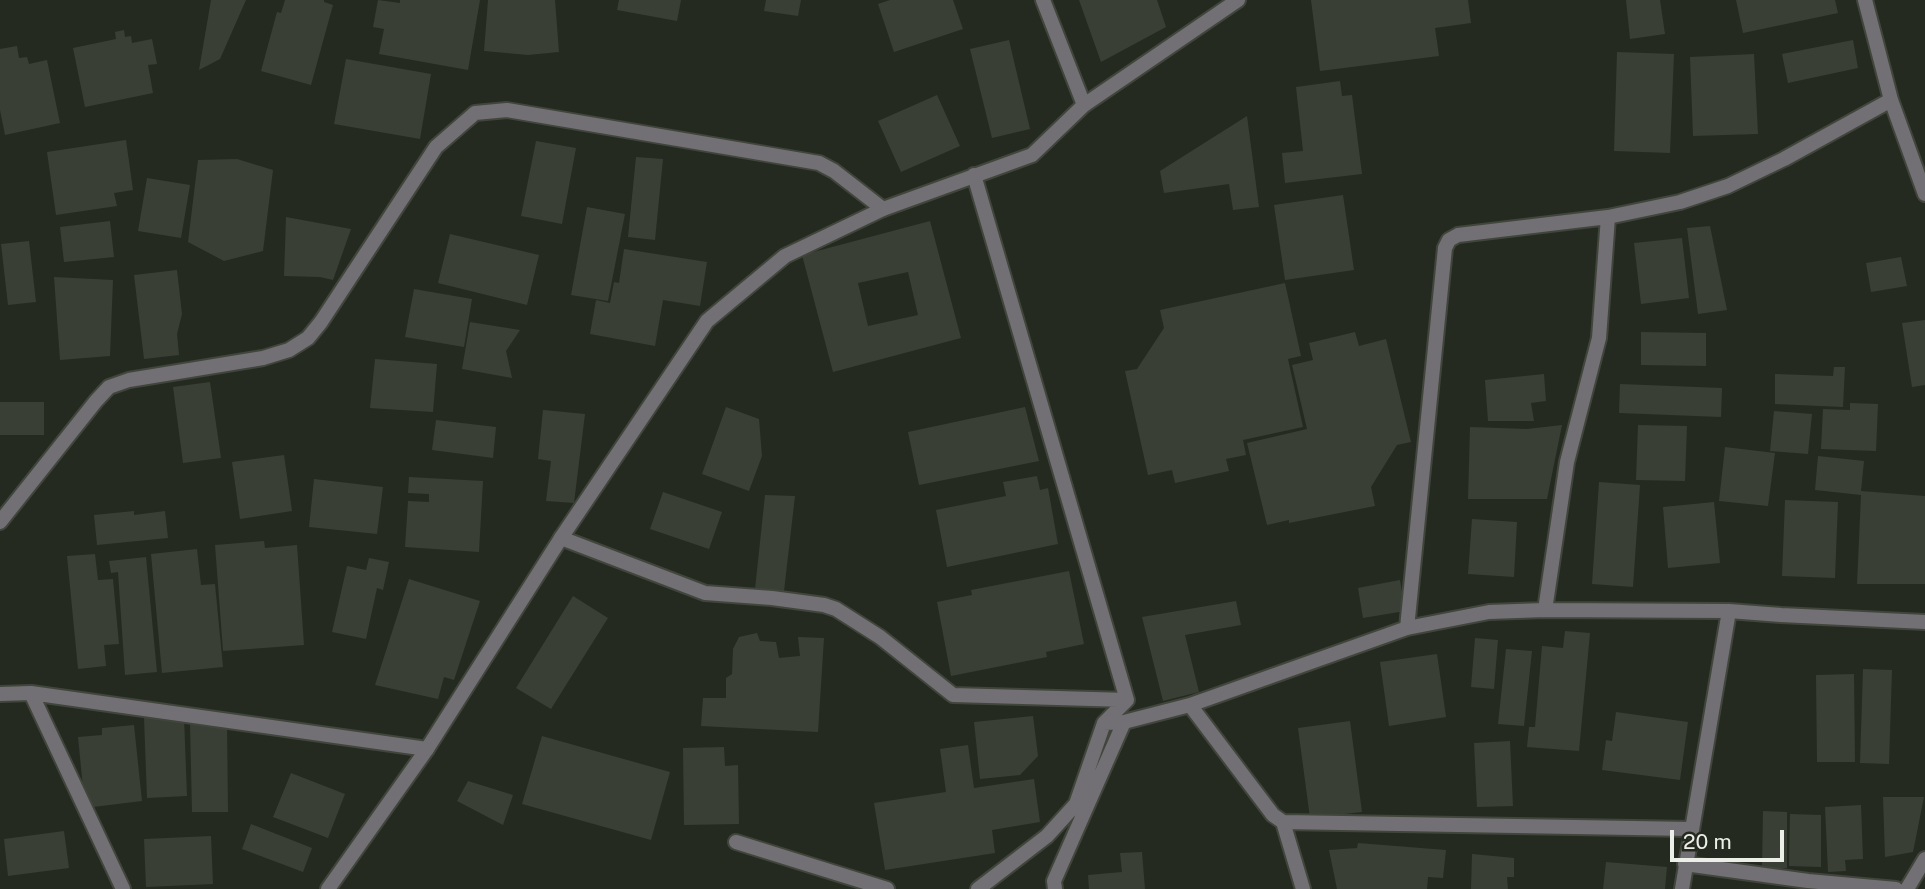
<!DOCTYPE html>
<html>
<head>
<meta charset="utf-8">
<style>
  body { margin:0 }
  #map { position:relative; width:1925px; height:889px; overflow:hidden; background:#252a20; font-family:"Public Sans",sans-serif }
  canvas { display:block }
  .scale { position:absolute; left:1670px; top:830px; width:114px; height:32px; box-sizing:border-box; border:4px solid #ecefe8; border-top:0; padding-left:9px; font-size:21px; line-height:24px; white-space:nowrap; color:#ecefe8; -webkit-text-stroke:5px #252a20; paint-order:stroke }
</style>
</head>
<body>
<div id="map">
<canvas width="1925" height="889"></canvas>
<div class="scale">20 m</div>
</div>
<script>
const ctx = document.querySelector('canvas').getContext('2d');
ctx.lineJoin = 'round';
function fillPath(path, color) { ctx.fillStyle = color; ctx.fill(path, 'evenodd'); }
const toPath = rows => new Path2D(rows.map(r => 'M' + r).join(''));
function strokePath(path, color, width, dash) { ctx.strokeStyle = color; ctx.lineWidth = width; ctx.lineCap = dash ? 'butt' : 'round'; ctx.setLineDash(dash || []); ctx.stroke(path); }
const building = toPath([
  [211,0,246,0,220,59,199,70],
  [285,0,324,0,324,2,333,5,311,85,261,71,277,12,281,13],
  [378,0,400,3,400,0,480,0,468,70,379,54,384,29,373,27],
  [488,0,555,0,559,52,528,55,484,51],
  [619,0,681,0,677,21,617,10],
  [766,0,801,0,798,16,764,11],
  [890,0,953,0,963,29,894,52,878,4],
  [1079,0,1157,0,1166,27,1101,62],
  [1311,0,1468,0,1471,23,1435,28,1439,56,1320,71],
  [1626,0,1660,0,1665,34,1630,39],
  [1736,0,1835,0,1838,13,1743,33],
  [124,30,125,37,131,36,132,43,152,39,157,64,148,65,153,93,85,107,73,48,116,39,115,32],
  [1009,40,1030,129,992,138,970,49],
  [1853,40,1858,68,1788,83,1782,54],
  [17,46,19,58,27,57,29,64,47,60,60,123,5,135,0,110,0,49],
  [1617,52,1674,54,1670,153,1614,151],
  [1754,54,1758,134,1693,136,1690,57],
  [346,59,431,74,420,139,334,124],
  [1340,81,1342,96,1352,95,1362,174,1285,183,1282,153,1303,151,1296,87],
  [937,95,960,146,901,172,878,121],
  [1247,116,1259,207,1233,210,1229,184,1164,193,1160,171],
  [126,140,133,190,114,193,117,206,56,215,47,152],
  [536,141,576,148,562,224,521,216],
  [636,157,663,159,655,240,628,237],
  [237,159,273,170,263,251,224,261,188,242,198,160],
  [147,178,190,185,181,238,138,231],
  [1343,195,1354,270,1285,280,1274,205],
  [587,207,625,214,608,301,571,295],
  [286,217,351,229,333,280,320,277,284,276],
  [110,221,114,257,64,262,60,227],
  [930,221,961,338,833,372,802,255],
  [908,272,918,315,868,326,858,283],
  [1710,226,1727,310,1698,314,1687,228],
  [450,234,539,255,527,305,438,283],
  [1682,238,1689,298,1641,304,1634,243],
  [29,241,36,302,8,305,1,244],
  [624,249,707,262,700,306,663,300,655,346,590,334,596,300,610,303,614,282,619,283],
  [1901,257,1907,286,1871,292,1866,263],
  [177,270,182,314,177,334,179,355,144,359,134,275],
  [54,277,113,280,110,356,60,360],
  [1285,283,1301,356,1288,359,1303,427,1243,440,1246,455,1226,459,1229,471,1175,483,1172,470,1148,475,1125,371,1137,369,1164,328,1160,310],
  [414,289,472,299,464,347,405,337],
  [1925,320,1925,385,1912,387,1902,323],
  [470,322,520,330,506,351,512,378,462,369],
  [1355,332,1359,346,1386,339,1411,442,1397,445,1371,487,1375,506,1289,523,1289,520,1267,525,1247,443,1307,429,1292,365,1313,360,1309,343],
  [1641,332,1706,333,1706,366,1641,365],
  [375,359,437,364,433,412,370,408],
  [1834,367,1845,367,1843,407,1775,404,1775,374,1833,376],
  [1544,374,1546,401,1531,403,1534,421,1488,421,1485,380],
  [210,382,221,458,183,463,173,387],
  [1620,384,1722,388,1721,417,1619,413],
  [0,402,44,402,44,435,0,435],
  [1850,403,1878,404,1876,451,1821,449,1823,409,1850,410],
  [726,407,759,419,762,456,749,491,702,474],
  [1025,407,1039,461,919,485,908,432],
  [543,410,585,414,574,503,546,501,551,461,538,459],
  [1774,411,1812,414,1808,454,1770,451],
  [436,420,496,427,493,458,432,450],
  [1562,425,1547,499,1468,499,1470,427,1527,429],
  [1638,425,1687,426,1685,481,1636,480],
  [1725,447,1775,453,1768,506,1719,501],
  [284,455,292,511,240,519,232,462],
  [1818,456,1864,461,1861,491,1925,496,1925,584,1857,584,1861,495,1815,490],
  [1037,476,1040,490,1048,488,1058,544,947,567,936,510,1006,496,1003,482],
  [409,477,483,481,479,552,405,547,408,501,429,502,429,494,408,493],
  [314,479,383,487,377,534,309,527],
  [1599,482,1640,485,1633,587,1592,584],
  [663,492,722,512,709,549,650,529],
  [765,495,795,496,784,591,755,589],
  [1785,500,1838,502,1835,578,1782,576],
  [1714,502,1720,563,1668,568,1663,507],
  [134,511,134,515,165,511,168,538,97,545,94,515],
  [1472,519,1517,522,1514,577,1468,574],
  [264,541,265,548,297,545,304,645,223,651,215,545],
  [197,549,201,585,215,584,223,667,162,673,151,554],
  [95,554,98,580,113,579,119,644,104,645,106,666,78,669,67,556],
  [146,557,157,672,125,675,118,572,111,573,109,561],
  [369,558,389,562,383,590,377,588,366,639,332,632,347,566,366,570],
  [1069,571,1084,644,1046,652,1047,657,951,676,937,602,972,595,971,590],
  [409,579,480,601,454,680,444,677,438,699,375,685],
  [1400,580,1405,611,1363,618,1358,588],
  [573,596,608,618,551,709,516,688],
  [1236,601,1241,625,1185,635,1199,692,1163,701,1142,617],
  [1565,631,1590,633,1579,751,1527,747,1529,727,1535,727,1542,646,1563,648],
  [757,633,760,641,776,642,779,658,800,656,798,637,824,638,818,732,701,726,703,698,726,698,726,678,732,674,733,649,739,637],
  [1475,638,1498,640,1494,689,1471,687],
  [1506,649,1532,651,1524,726,1498,724],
  [1437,654,1446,717,1389,726,1380,662],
  [1863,669,1892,670,1889,764,1860,763],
  [1854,674,1855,762,1817,762,1816,675],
  [1616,712,1688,722,1680,780,1602,770,1606,740,1612,741],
  [1033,716,1038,756,1020,775,980,779,974,722],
  [184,717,187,796,147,798,144,718],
  [1350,721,1362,812,1310,818,1298,728],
  [227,722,228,812,192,812,190,723],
  [134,725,142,801,85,808,78,737,102,735,102,728],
  [542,736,670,772,651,840,522,804],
  [1510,741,1513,806,1477,807,1474,743],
  [968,745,974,788,1034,779,1040,822,992,830,995,853,885,870,874,803,946,792,940,749],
  [724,747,725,766,738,765,739,824,684,825,683,748],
  [291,773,345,794,328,838,273,817],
  [468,781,513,795,503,825,457,801],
  [1883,797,1924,797,1913,852,1885,857],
  [1861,805,1863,859,1845,860,1846,871,1828,872,1825,807],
  [1763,811,1787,812,1787,868,1762,868],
  [1790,814,1821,815,1821,867,1789,866],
  [251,824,312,848,303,872,242,849],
  [64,831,69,868,8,876,4,839],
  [211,836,213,884,146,887,144,839],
  [1358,843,1446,850,1443,878,1428,877,1427,889,1337,889,1329,850,1357,848],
  [1142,852,1145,889,1089,889,1088,875,1122,872,1120,853],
  [1472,854,1514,858,1514,877,1507,877,1508,889,1471,889],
  [1606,862,1667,867,1665,889,1603,889]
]);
const minor = toPath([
  [1043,0,1084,105],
  [1865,0,1891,100,1925,194],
  [974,175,1127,700,1104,723,1124,722],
  [0,522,96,401,109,387,129,380,263,358,289,350,308,338,321,322,436,147,475,113,507,110,819,163,834,171,883,209],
  [561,538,705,593,772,598,824,605,836,609,880,637,953,695,1127,700],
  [1545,610,1567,462,1599,338,1608,217],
  [1407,628,1445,248,1449,240,1458,235,1608,217,1680,202,1728,186,1784,159,1891,100],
  [31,693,123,889],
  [0,694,31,693,427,749],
  [1190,705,1273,815,1283,822,1303,889],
  [1283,822,1691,829],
  [736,842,887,889],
  [1685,864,1808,881,1896,889],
  [978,889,1047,836,1076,804,1104,723],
  [1055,889,1054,881,1124,722,1190,705,1407,628,1489,612,1545,610,1729,611,1781,615,1925,622],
  [1682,889,1729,611],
  [1907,889,1925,859]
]);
const tertiary = toPath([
  [328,889,427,749,561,538,707,321,785,256,883,209,1032,155,1084,105,1238,0]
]);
fillPath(building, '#393f34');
strokePath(minor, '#41463c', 18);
strokePath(tertiary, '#41463c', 18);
strokePath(minor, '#737075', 14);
strokePath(tertiary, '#737075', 14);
</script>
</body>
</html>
